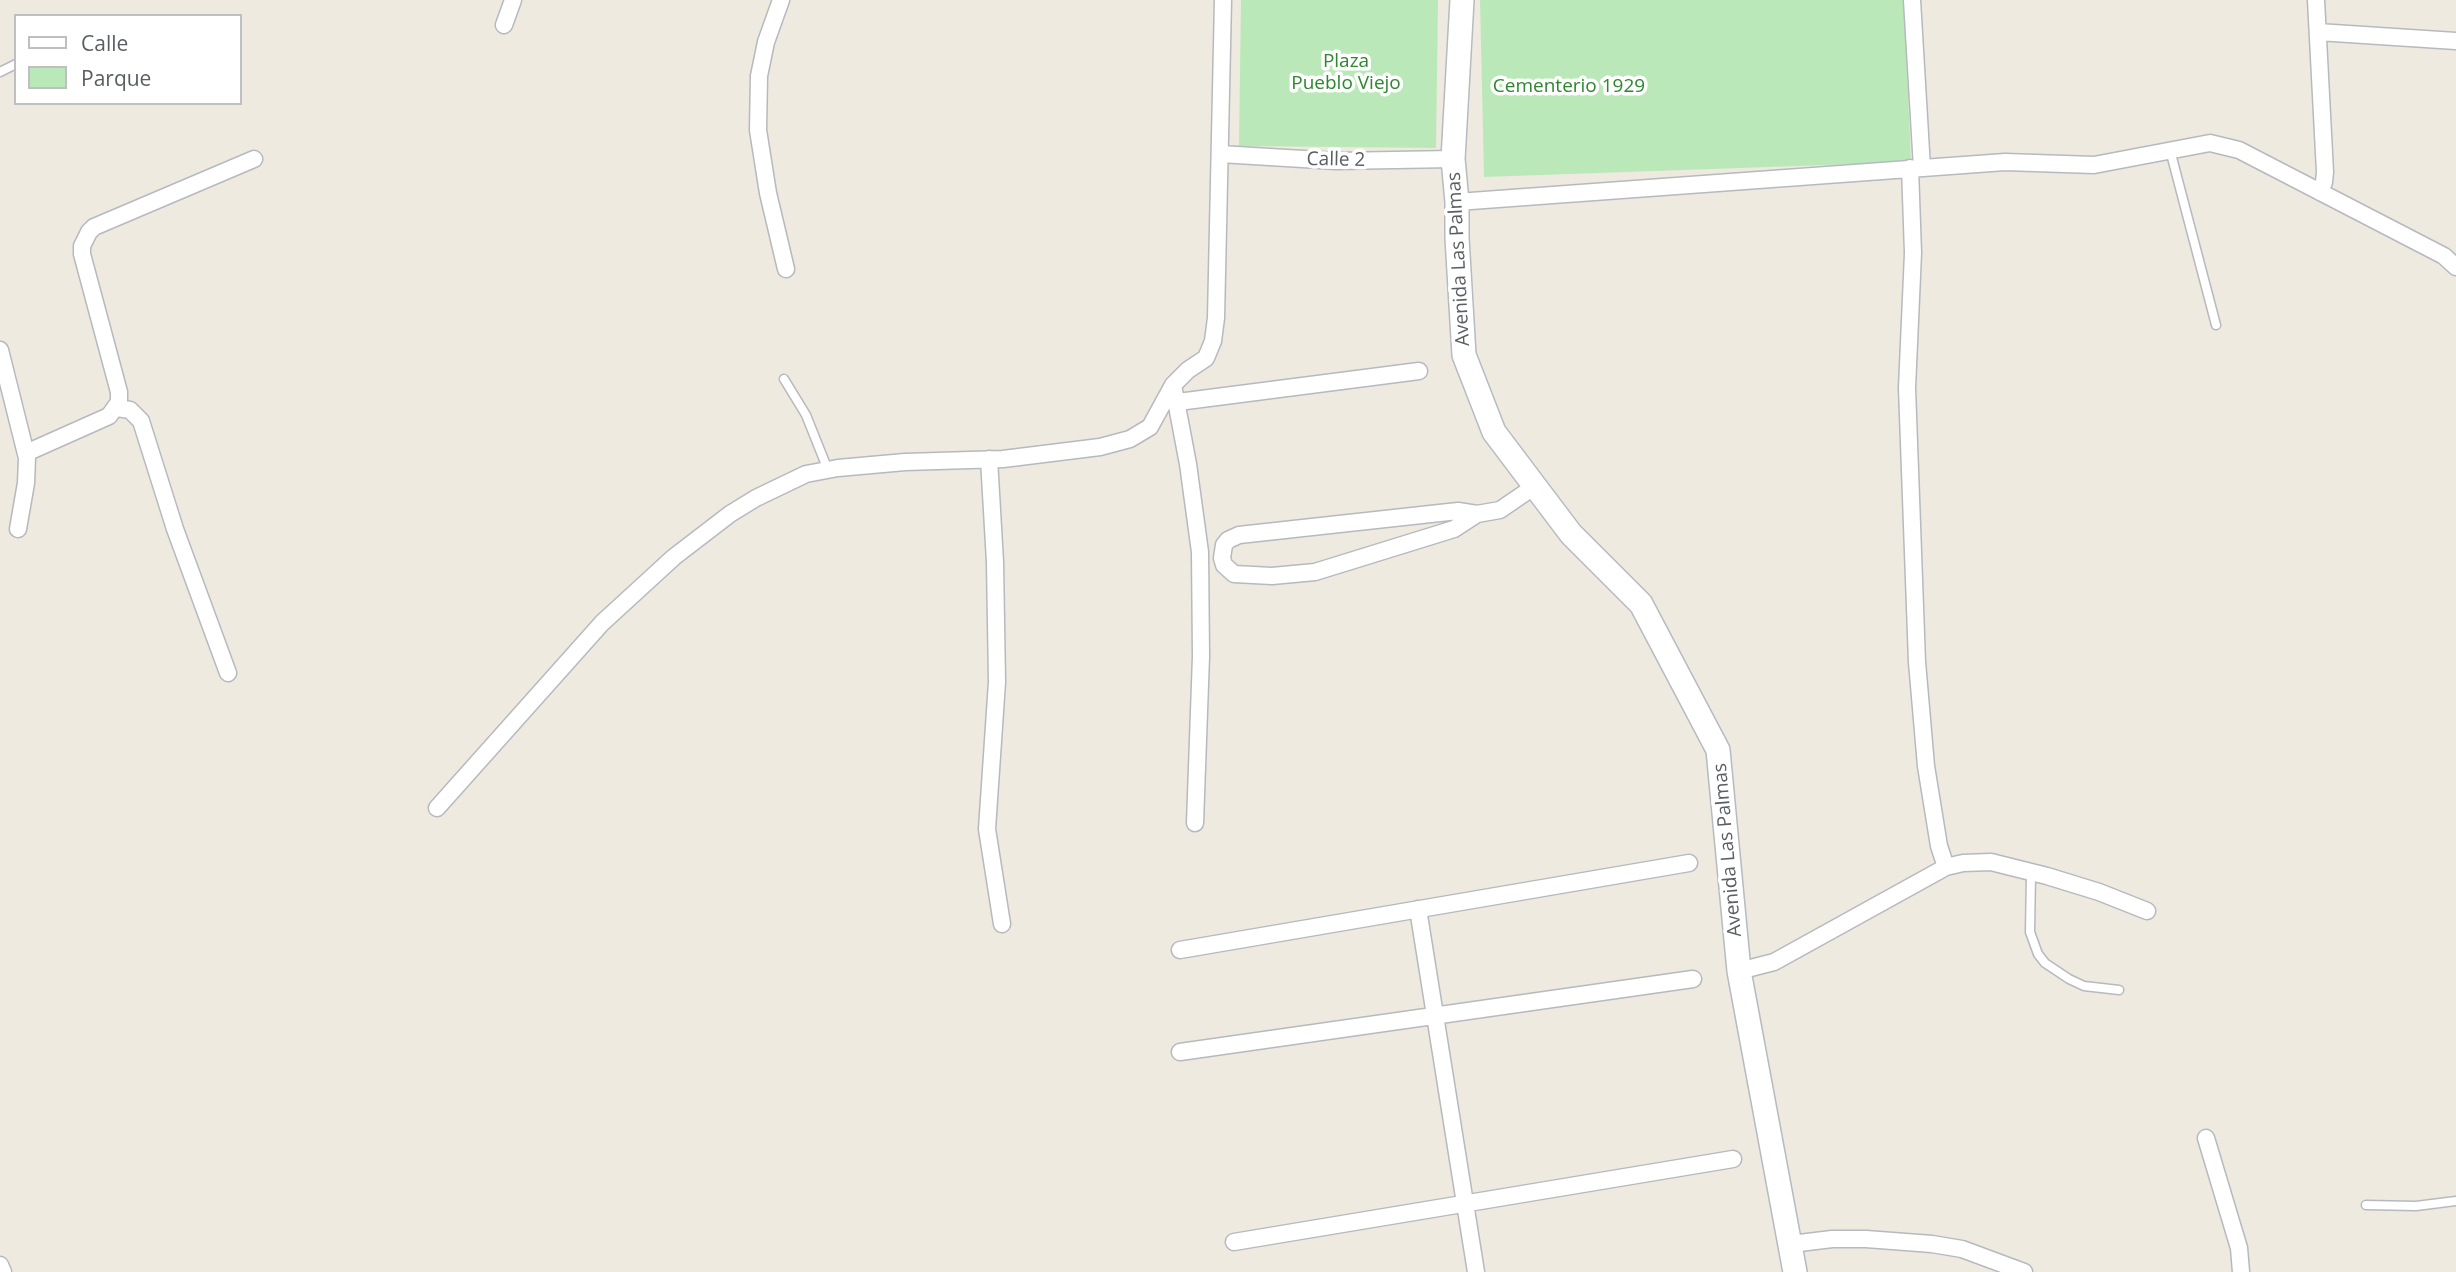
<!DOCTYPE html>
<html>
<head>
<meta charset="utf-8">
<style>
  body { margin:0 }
  #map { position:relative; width:2456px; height:1272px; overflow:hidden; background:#eeeae0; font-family:"Open Sans",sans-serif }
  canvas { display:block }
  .legend { position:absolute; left:14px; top:14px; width:228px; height:91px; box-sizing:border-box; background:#fff; border:2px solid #bdbfc1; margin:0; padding:9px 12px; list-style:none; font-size:21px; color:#595e63 }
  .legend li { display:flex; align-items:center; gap:14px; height:35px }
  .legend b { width:35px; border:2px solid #bdbfc1 }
</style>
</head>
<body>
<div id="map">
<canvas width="2456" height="1272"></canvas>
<ul class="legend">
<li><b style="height:9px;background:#fff"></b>Calle</li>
<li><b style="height:19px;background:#bbe8b9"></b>Parque</li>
</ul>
</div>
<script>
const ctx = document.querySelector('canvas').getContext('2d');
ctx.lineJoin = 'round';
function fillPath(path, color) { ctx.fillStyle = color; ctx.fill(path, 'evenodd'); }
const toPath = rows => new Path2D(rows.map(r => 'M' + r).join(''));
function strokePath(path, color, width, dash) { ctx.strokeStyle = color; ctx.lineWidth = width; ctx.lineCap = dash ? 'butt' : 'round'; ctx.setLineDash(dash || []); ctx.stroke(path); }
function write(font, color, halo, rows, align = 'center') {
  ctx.font = font + ' "Open Sans",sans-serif'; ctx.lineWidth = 7; ctx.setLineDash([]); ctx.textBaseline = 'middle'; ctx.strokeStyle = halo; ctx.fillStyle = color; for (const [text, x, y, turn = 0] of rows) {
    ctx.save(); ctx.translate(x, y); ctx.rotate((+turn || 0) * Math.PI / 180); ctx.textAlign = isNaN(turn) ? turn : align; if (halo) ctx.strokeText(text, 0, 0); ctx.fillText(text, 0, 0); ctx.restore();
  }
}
const green = toPath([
  [1241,0,1438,0,1436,148,1239,146],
  [1480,0,1904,0,1911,162,1484,177]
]);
const lane = toPath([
  [0,72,16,64],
  [2170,150,2216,325],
  [784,379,806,415,828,470],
  [2031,874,2030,932,2038,954,2045,963,2069,979,2084,986,2119,990],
  [2366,1205,2416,1206,2456,1201]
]);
const street = toPath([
  [781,0,766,42,759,76,758,130,768,193,786,269],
  [1912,0,1922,168],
  [2316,0,2325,172,2324,182,2320,192],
  [504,25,513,0],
  [2318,32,2456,41],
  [1220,154,1336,161,1453,159],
  [1910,168,1913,253,1907,388,1917,662,1926,766,1939,846,1946,867],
  [1457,202,2005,162,2094,165,2210,143,2239,150,2444,256,2456,267],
  [0,350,27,458,26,483,18,529],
  [1173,385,1188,464,1200,552,1201,656,1195,823],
  [1178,402,1419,371],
  [117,408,130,410,141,421,175,529,228,673],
  [26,453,109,416,119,402,119,392,82,254,82,246,89,232,94,227,254,159],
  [989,459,995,562,997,682,987,829,1002,924],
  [1477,514,1454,529,1315,572,1272,576,1234,574,1224,565,1222,558,1224,545,1228,540,1239,535,1458,511,1477,514,1500,510,1535,486],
  [437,808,602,623,674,557,730,514,756,498,806,474,838,468,905,462,1003,459,1100,447,1130,439,1150,427,1173,385,1188,370,1206,358,1213,341,1216,318,1223,0],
  [1418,909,1476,1272],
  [1180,950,1689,863],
  [1739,971,1774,962,1946,867,1963,863,1991,862,2047,876,2099,892,2147,911],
  [1180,1052,1693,979],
  [2206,1138,2239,1248,2241,1272],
  [1234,1242,1733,1159],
  [1791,1244,1832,1239,1866,1239,1932,1244,1962,1249,2024,1272],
  [0,1265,3,1272]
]);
const secondary = toPath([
  [1462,0,1453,159,1457,202,1457,238,1464,355,1494,432,1571,534,1641,604,1718,750,1739,971,1795,1272]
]);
const parkNames = [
  ["Plaza",1346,62],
  ["Pueblo Viejo",1346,84],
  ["Cementerio 1929",1569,87]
];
const streetNames = [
  ["Calle 2",1336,160,1],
  ["Avenida Las Palmas",1459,259,-93],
  ["Avenida Las Palmas",1728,850,-95]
];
fillPath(green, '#bbe8b9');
strokePath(lane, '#b6b9be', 11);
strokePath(street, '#b6b9be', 19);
strokePath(secondary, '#b6bbc1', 26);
strokePath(lane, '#fff', 8);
strokePath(street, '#fff', 16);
strokePath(secondary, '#fff', 23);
write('19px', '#2d872e', '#fff', parkNames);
write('19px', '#595e63', '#fff', streetNames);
</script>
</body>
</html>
